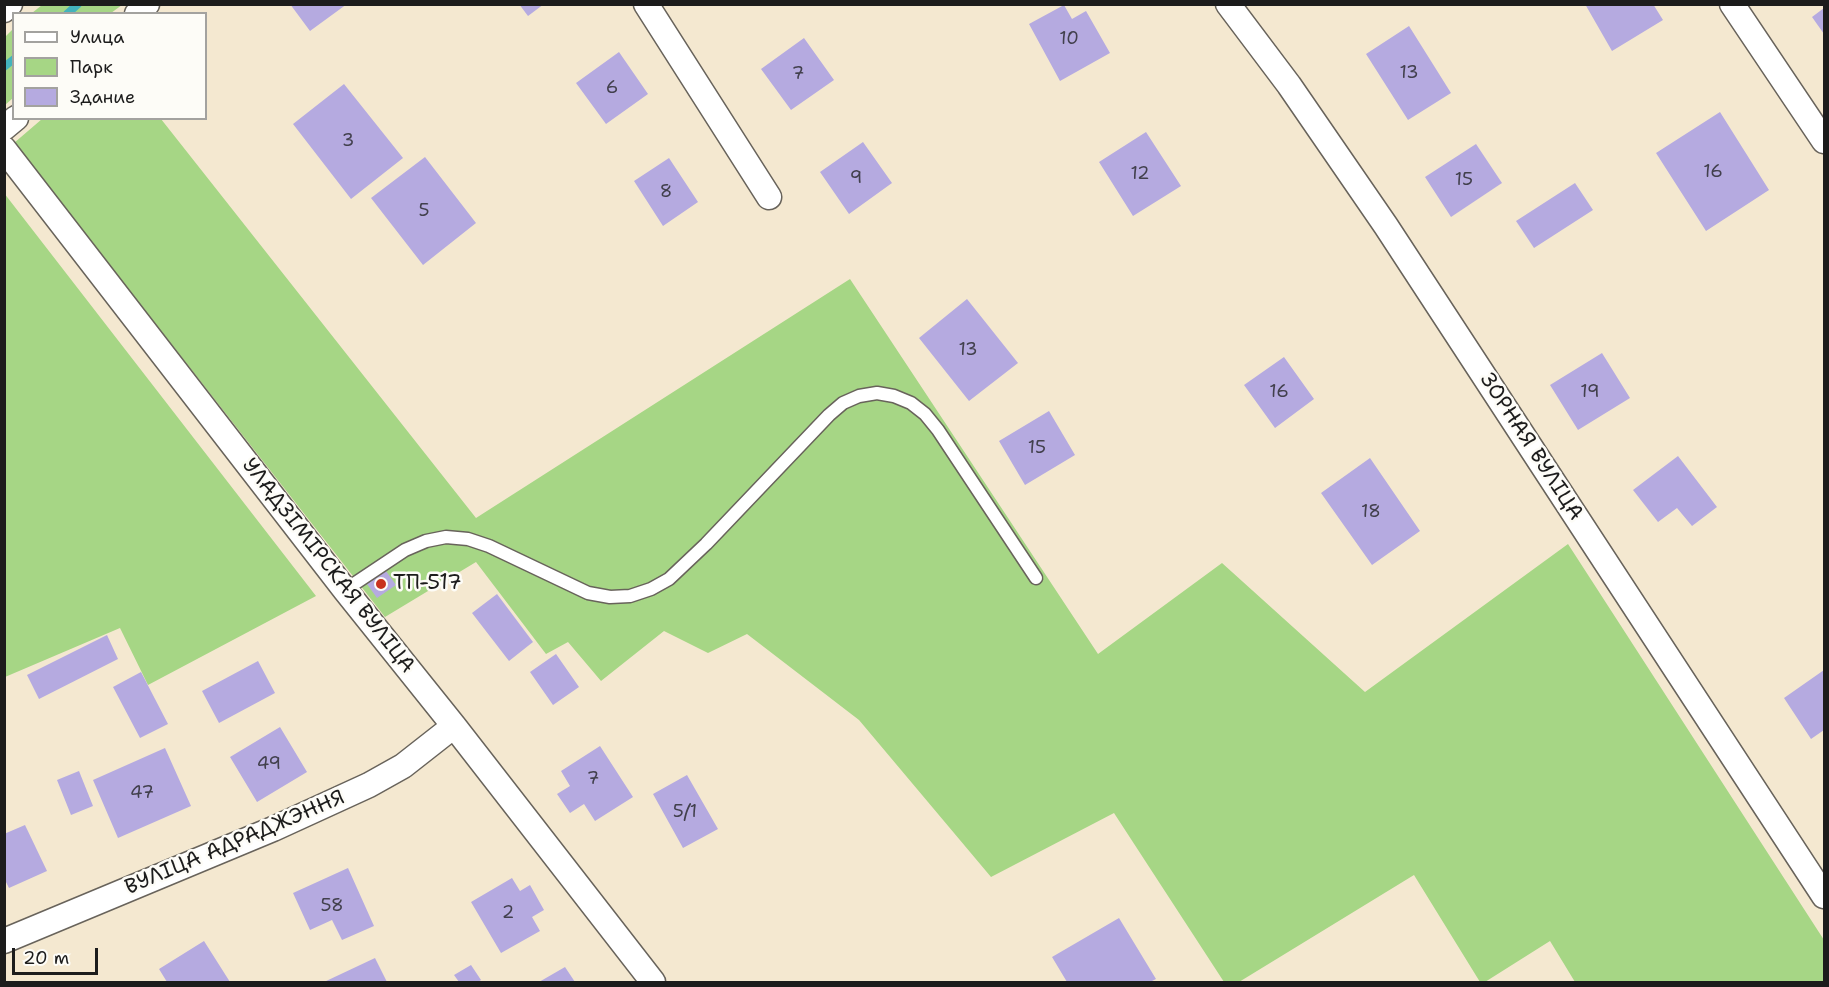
<!DOCTYPE html>
<html>
<head>
<meta charset="utf-8">
<style>
  body { margin:0 }
  #map { position:relative; width:1829px; height:987px; overflow:hidden; background:#f4e8d0; font-family:"Shantell Sans",sans-serif }
  canvas { display:block }
  .frame { position:absolute; inset:0; border:6px solid #1c1c1c; pointer-events:none }
  .legend { position:absolute; left:12px; top:12px; width:195px; height:108px; box-sizing:border-box; background:#fdfcf7; border:2px solid #a3a29f; margin:0; padding:8px 10px; list-style:none; font-size:18px; color:#1c1c1c }
  .legend li { display:flex; align-items:center; gap:12px; height:30px }
  .legend b { width:30px; border:2px solid #a3a29f }
  .scale { position:absolute; left:12px; top:948px; width:86px; height:27px; box-sizing:border-box; border:3px solid #1c1c1c; border-top:0; padding-left:8px; font-size:18px; line-height:21px; white-space:nowrap; color:#1c1c1c; -webkit-text-stroke:4px #fdfcf7; paint-order:stroke }
</style>
</head>
<body>
<div id="map">
<canvas width="1829" height="987"></canvas>
<div class="frame"></div>
<ul class="legend">
<li><b style="height:8px;background:#fff"></b>Улица</li>
<li><b style="height:16px;background:#a6d685"></b>Парк</li>
<li><b style="height:16px;background:#b5aae0"></b>Здание</li>
</ul>
<div class="scale">20 m</div>
</div>
<script>
const ctx = document.querySelector('canvas').getContext('2d');
ctx.lineJoin = 'round';
function fillPath(path, color) { ctx.fillStyle = color; ctx.fill(path, 'evenodd'); }
const toPath = rows => new Path2D(rows.map(r => 'M' + r).join(''));
function strokePath(path, color, width, dash) { ctx.strokeStyle = color; ctx.lineWidth = width; ctx.lineCap = dash ? 'butt' : 'round'; ctx.setLineDash(dash || []); ctx.stroke(path); }
function write(font, color, halo, rows, align = 'center') {
  ctx.font = font + ' "Shantell Sans",sans-serif'; ctx.lineWidth = 5; ctx.setLineDash([]); ctx.textBaseline = 'middle'; ctx.strokeStyle = halo; ctx.fillStyle = color; for (const [text, x, y, turn = 0] of rows) {
    ctx.save(); ctx.translate(x, y); ctx.rotate((+turn || 0) * Math.PI / 180); ctx.textAlign = isNaN(turn) ? turn : align; if (halo) ctx.strokeText(text, 0, 0); ctx.fillText(text, 0, 0); ctx.restore();
  }
}
const green = toPath([
  [42,5,42,4,122,5,111,13,32,13],
  [13,29,13,98,5,105,5,37],
  [42,119,161,119,476,518,850,279,1098,654,1222,563,1365,692,1568,544,1824,940,1824,982,1575,982,1550,941,1485,982,1480,982,1414,875,1239,982,1224,982,1114,813,991,877,859,720,747,634,708,653,664,631,601,681,568,642,546,654,476,562,385,617,14,143],
  [4,193,316,596,148,685,120,628,5,677]
]);
const stream = toPath([
  [67,14,78,4],
  [4,67,14,59]
]);
const building = toPath([
  [290,4,347,4,310,31],
  [519,4,544,4,528,16],
  [1585,4,1653,4,1663,20,1612,51],
  [1064,5,1072,19,1086,11,1110,53,1060,81,1029,24],
  [1824,8,1824,34,1812,17],
  [1409,26,1451,93,1408,120,1366,54],
  [804,38,834,80,791,110,761,69],
  [619,52,648,94,606,124,576,83],
  [344,84,403,158,351,199,293,124],
  [1720,112,1769,190,1706,231,1656,153],
  [1146,132,1181,186,1133,216,1099,162],
  [863,142,892,183,849,214,820,172],
  [1476,144,1502,183,1451,217,1425,177],
  [425,157,476,223,423,265,371,198],
  [669,158,698,202,663,226,634,181],
  [1575,183,1593,210,1534,248,1516,221],
  [967,299,1018,363,969,401,919,338],
  [1602,353,1630,398,1578,430,1550,385],
  [1284,357,1314,399,1275,428,1244,385],
  [1049,411,1075,455,1025,485,999,441],
  [1678,456,1717,507,1692,526,1677,508,1658,522,1633,490],
  [1370,458,1420,531,1372,565,1321,493],
  [386,571,396,585,377,598,367,584],
  [497,594,533,642,509,661,472,613],
  [107,635,118,659,39,699,27,675],
  [556,654,579,687,553,705,530,672],
  [258,661,275,693,219,723,202,691],
  [1824,670,1824,730,1811,739,1784,698],
  [141,672,168,724,140,738,113,687],
  [280,727,307,772,257,802,230,757],
  [600,746,633,797,595,821,584,804,570,813,557,794,570,786,561,771],
  [165,748,191,806,118,838,93,780],
  [79,771,93,806,71,815,57,780],
  [687,775,718,829,683,848,653,794],
  [25,825,47,871,9,888,4,878,4,834],
  [348,868,374,926,342,940,332,920,310,930,293,893],
  [512,878,520,891,530,885,544,910,532,917,540,931,501,953,471,902],
  [1119,918,1156,979,1150,982,1067,982,1052,957],
  [204,941,230,982,167,982,159,969],
  [375,958,387,982,324,982],
  [471,965,481,980,478,982,459,982,454,975],
  [565,967,575,982,539,982]
]);
const lane = toPath([
  [345,590,405,550,426,541,446,537,468,539,489,546,588,593,610,597,630,596,651,589,669,579,706,544,829,415,843,403,859,396,877,393,894,396,911,403,925,414,938,430,1036,578]
]);
const street = toPath([
  [646,4,769,197],
  [1228,4,1289,85,1386,226,1824,896],
  [1732,4,1824,141],
  [4,10,10,4],
  [137,14,147,4],
  [4,128,16,118],
  [4,149,345,590,454,726,653,982],
  [4,941,273,829,369,785,403,766,454,726]
]);
const markers = [
  [381,584,6,"#c8321e"]
];
const numberNames = [
  ["10",1069,39],
  ["13",1409,73],
  ["7",798,74],
  ["6",612,88],
  ["3",348,141],
  ["16",1713,172],
  ["12",1140,174],
  ["9",856,178],
  ["15",1464,180],
  ["8",666,192],
  ["5",424,211],
  ["13",968,350],
  ["16",1279,392],
  ["19",1590,392],
  ["15",1037,448],
  ["18",1371,512],
  ["49",269,764],
  ["7",593,779],
  ["47",142,793],
  ["5/1",685,812],
  ["58",332,906],
  ["2",508,913]
];
const streetNames = [
  ["ЗОРНАЯ ВУЛІЦА",1531,447,57],
  ["УЛАДЗІМІРСКАЯ ВУЛІЦА",328,566,52],
  ["ВУЛІЦА АДРАДЖЭННЯ",235,843,-23]
];
const poiNames = [
  ["ТП-517",393,584]
];
fillPath(green, '#a6d685');
strokePath(stream, '#43b3bc', 8);
fillPath(building, '#b5aae0');
strokePath(lane, '#68635b', 15);
strokePath(street, '#68635b', 27);
strokePath(lane, '#fff', 12);
strokePath(street, '#fff', 24);
for (const [x, y, r, color] of markers) { const dot = new Path2D(); dot.arc(x, y, r, 0, 2 * Math.PI); ctx.fillStyle = color; ctx.fill(dot); strokePath(dot, '#fdfcf7', 2); }
write('18px', '#42404d', null, numberNames);
write('21px', '#1c1c1c', '#fdfcf7', streetNames);
write('21px', '#1c1c1c', '#fdfcf7', poiNames, 'left');
</script>
</body>
</html>
